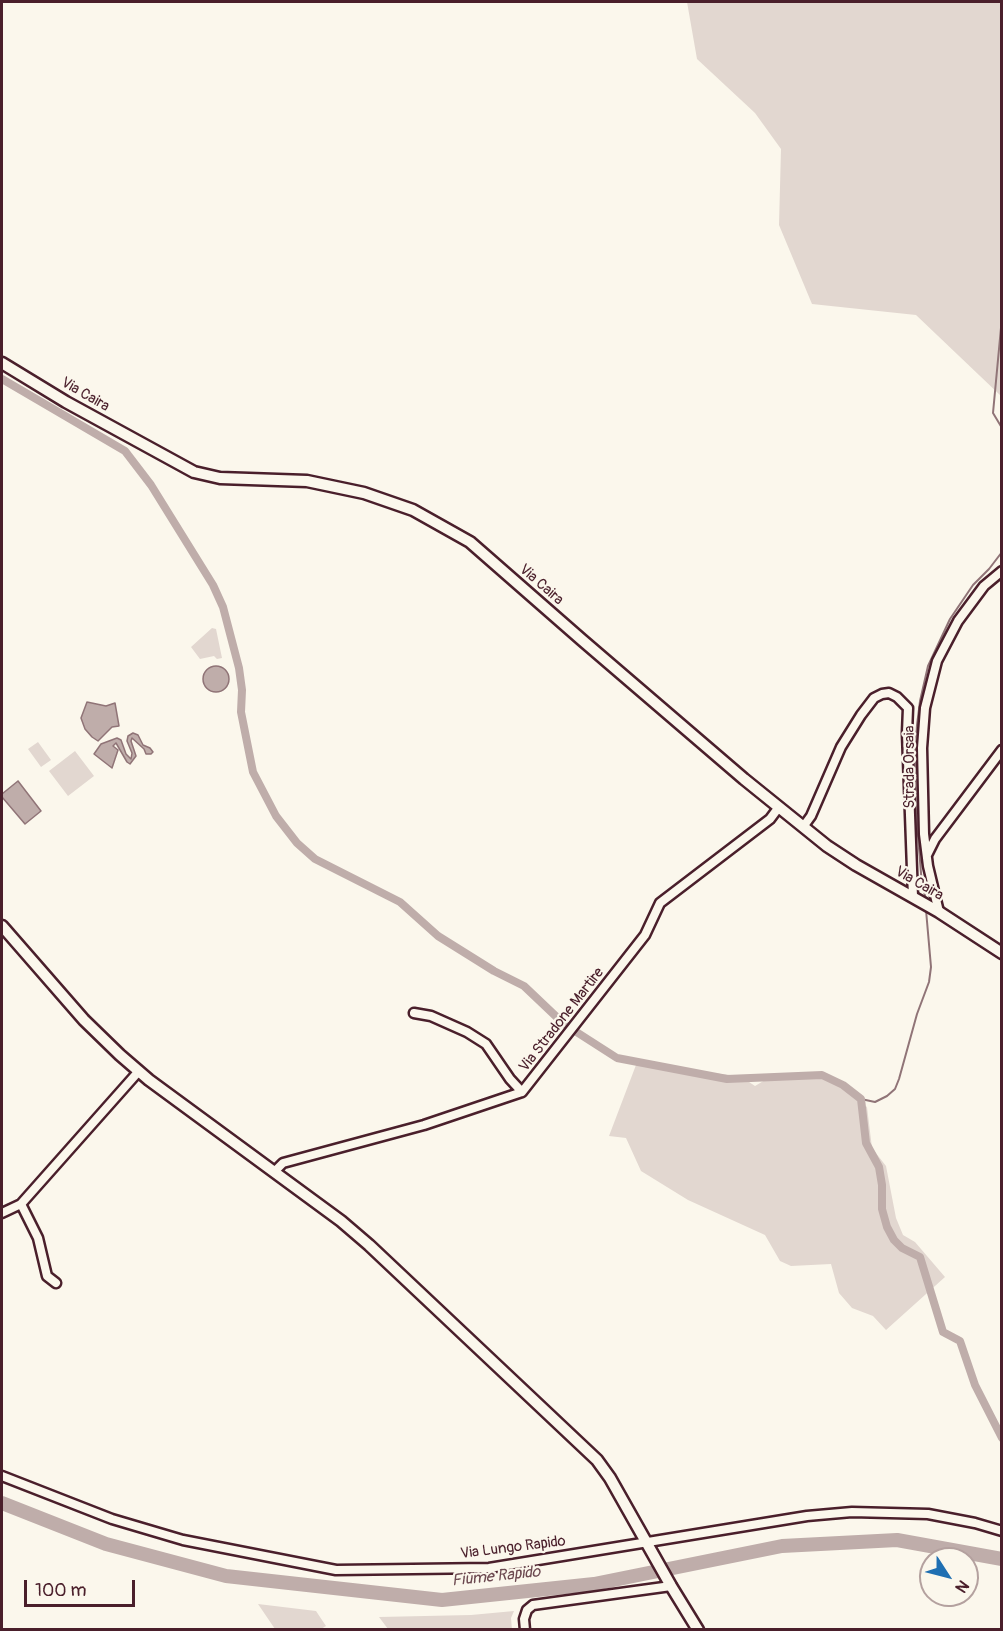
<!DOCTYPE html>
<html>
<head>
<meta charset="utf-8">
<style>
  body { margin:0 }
  #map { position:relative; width:1003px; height:1631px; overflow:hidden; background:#fbf7ec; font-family:Pangolin,sans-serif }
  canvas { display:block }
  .frame { position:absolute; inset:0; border:3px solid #4a1f2b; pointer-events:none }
  .north { position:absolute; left:919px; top:1547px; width:60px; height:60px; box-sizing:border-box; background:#fbf7ec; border:2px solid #b4a19f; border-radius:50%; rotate:126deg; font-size:16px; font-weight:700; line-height:24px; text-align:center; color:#4a1f2b }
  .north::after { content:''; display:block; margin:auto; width:21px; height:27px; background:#1f6fb2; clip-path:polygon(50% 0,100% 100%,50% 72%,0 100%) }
  .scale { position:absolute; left:24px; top:1580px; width:111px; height:27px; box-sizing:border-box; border:3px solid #4a1f2b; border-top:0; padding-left:8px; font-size:18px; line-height:21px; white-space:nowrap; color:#4a1f2b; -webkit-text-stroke:4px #fbf7ec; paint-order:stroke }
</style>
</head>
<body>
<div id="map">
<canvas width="1003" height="1631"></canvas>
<div class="frame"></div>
<div class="north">N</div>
<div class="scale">100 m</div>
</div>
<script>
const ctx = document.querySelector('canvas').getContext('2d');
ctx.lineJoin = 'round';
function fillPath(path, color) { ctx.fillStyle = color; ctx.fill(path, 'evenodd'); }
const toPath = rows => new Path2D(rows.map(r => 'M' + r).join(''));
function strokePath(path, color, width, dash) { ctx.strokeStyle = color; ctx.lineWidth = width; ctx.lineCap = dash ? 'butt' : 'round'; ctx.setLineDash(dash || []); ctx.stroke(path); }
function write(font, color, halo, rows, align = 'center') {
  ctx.font = font + ' Pangolin,sans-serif'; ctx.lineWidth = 4.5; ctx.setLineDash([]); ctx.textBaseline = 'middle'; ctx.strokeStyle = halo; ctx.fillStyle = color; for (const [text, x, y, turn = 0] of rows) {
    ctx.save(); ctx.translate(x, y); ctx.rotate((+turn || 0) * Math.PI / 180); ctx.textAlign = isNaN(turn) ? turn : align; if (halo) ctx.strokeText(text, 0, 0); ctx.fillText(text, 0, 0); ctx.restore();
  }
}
const green = toPath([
  [687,2,1001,2,1001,396,916,315,812,304,779,225,781,149,755,113,697,59],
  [212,628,216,629,222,658,217,659,214,656,200,659,191,647],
  [38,742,51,760,41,767,28,749],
  [75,751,94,776,68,796,49,771],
  [636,1065,740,1076,755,1086,777,1073,830,1079,867,1107,872,1148,886,1166,896,1218,903,1235,915,1242,945,1277,886,1330,873,1316,852,1308,839,1293,831,1264,791,1266,780,1261,765,1235,688,1200,641,1171,626,1138,609,1136],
  [258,1604,316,1611,326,1626,321,1629,275,1629],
  [514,1611,511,1618,512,1630,388,1629,379,1617,471,1615]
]);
const water = toPath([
  '203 679a13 13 0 1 1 26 0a13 13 0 1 1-26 0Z',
  [87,702,106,706,115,703,119,726,112,727,98,741,92,737,85,729,81,718,87,702],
  [133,733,138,735,143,745,150,748,153,752,151,754,146,754,144,749,132,738,131,741,136,756,130,764,127,762,116,743,113,746,118,750,112,768,94,754,101,744,117,738,121,740,126,754,131,759,132,753,127,741,128,736,133,733],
  [18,781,41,811,25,824,2,797,2,794,18,781]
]);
const stream = toPath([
  [1002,317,993,413,1002,428],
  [926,899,922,885,916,812,915,741,920,701,928,666,950,619,973,585,989,569,1002,552],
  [861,1099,875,1102,887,1096,895,1089,899,1079,917,1014,929,982,931,967,926,910]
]);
const canal = toPath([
  [2,379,125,451,151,485,213,585,223,607,239,668,242,690,241,712,253,772,276,816,297,843,315,859,400,902,438,936,494,971,524,986,564,1024,617,1058,727,1079,822,1075,843,1085,861,1099,866,1143,879,1167,882,1185,882,1209,887,1227,894,1240,902,1248,920,1257,943,1332,960,1341,975,1385,1002,1438]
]);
const river = toPath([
  [2,1503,106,1544,226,1576,442,1600,594,1584,782,1546,897,1540,1002,1559]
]);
const street = toPath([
  [803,827,811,816,841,747,861,715,874,698,882,694,889,693,897,697,908,708,907,733,913,897],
  [927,855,935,839,1002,750],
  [939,912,928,866,924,834,922,748,925,708,937,661,958,621,984,586,1002,571],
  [414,1013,431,1016,467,1032,486,1044,510,1079,522,1092],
  [274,1172,283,1163,424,1125,522,1092,645,935,660,903,770,819,779,807],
  [21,1204,38,1238,47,1276,56,1283],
  [2,1213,21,1204,139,1071],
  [2,1476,112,1519,183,1540,336,1570,489,1568,807,1516,852,1512,928,1514,975,1523,1002,1531],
  [525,1630,524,1619,527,1610,533,1605,671,1586]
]);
const secondary = toPath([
  [2,363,66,402,194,472,220,478,307,481,364,493,413,510,470,542,582,640,744,779,827,846,856,865,939,912,1002,953],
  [2,926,84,1020,120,1055,149,1080,341,1221,369,1245,597,1460,610,1478,671,1586,698,1630]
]);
const streetNames = [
  ["Via Caira",85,395,30],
  ["Via Caira",541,585,41],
  ["Strada Orsaia",910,767,-90],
  ["Via Caira",919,884,30],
  ["Via Stradone Martire",562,1020,-52],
  ["Via Lungo Rapido",513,1548,-7]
];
const waterNames = [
  ["Fiume Rapido",496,1577,-6]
];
fillPath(green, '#e2d7d0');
fillPath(water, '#bfadaa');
strokePath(water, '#907477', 1.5);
strokePath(stream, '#907477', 2);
strokePath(canal, '#bfadaa', 8);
strokePath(river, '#bfadaa', 14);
strokePath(street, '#4a1f2b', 13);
strokePath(secondary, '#4a1f2b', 15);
strokePath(street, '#fbf7ec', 8);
strokePath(secondary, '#fbf7ec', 10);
write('15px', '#4a1f2b', '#fbf7ec', streetNames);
write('italic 16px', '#6d4a51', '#fbf7ec', waterNames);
</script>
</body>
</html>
